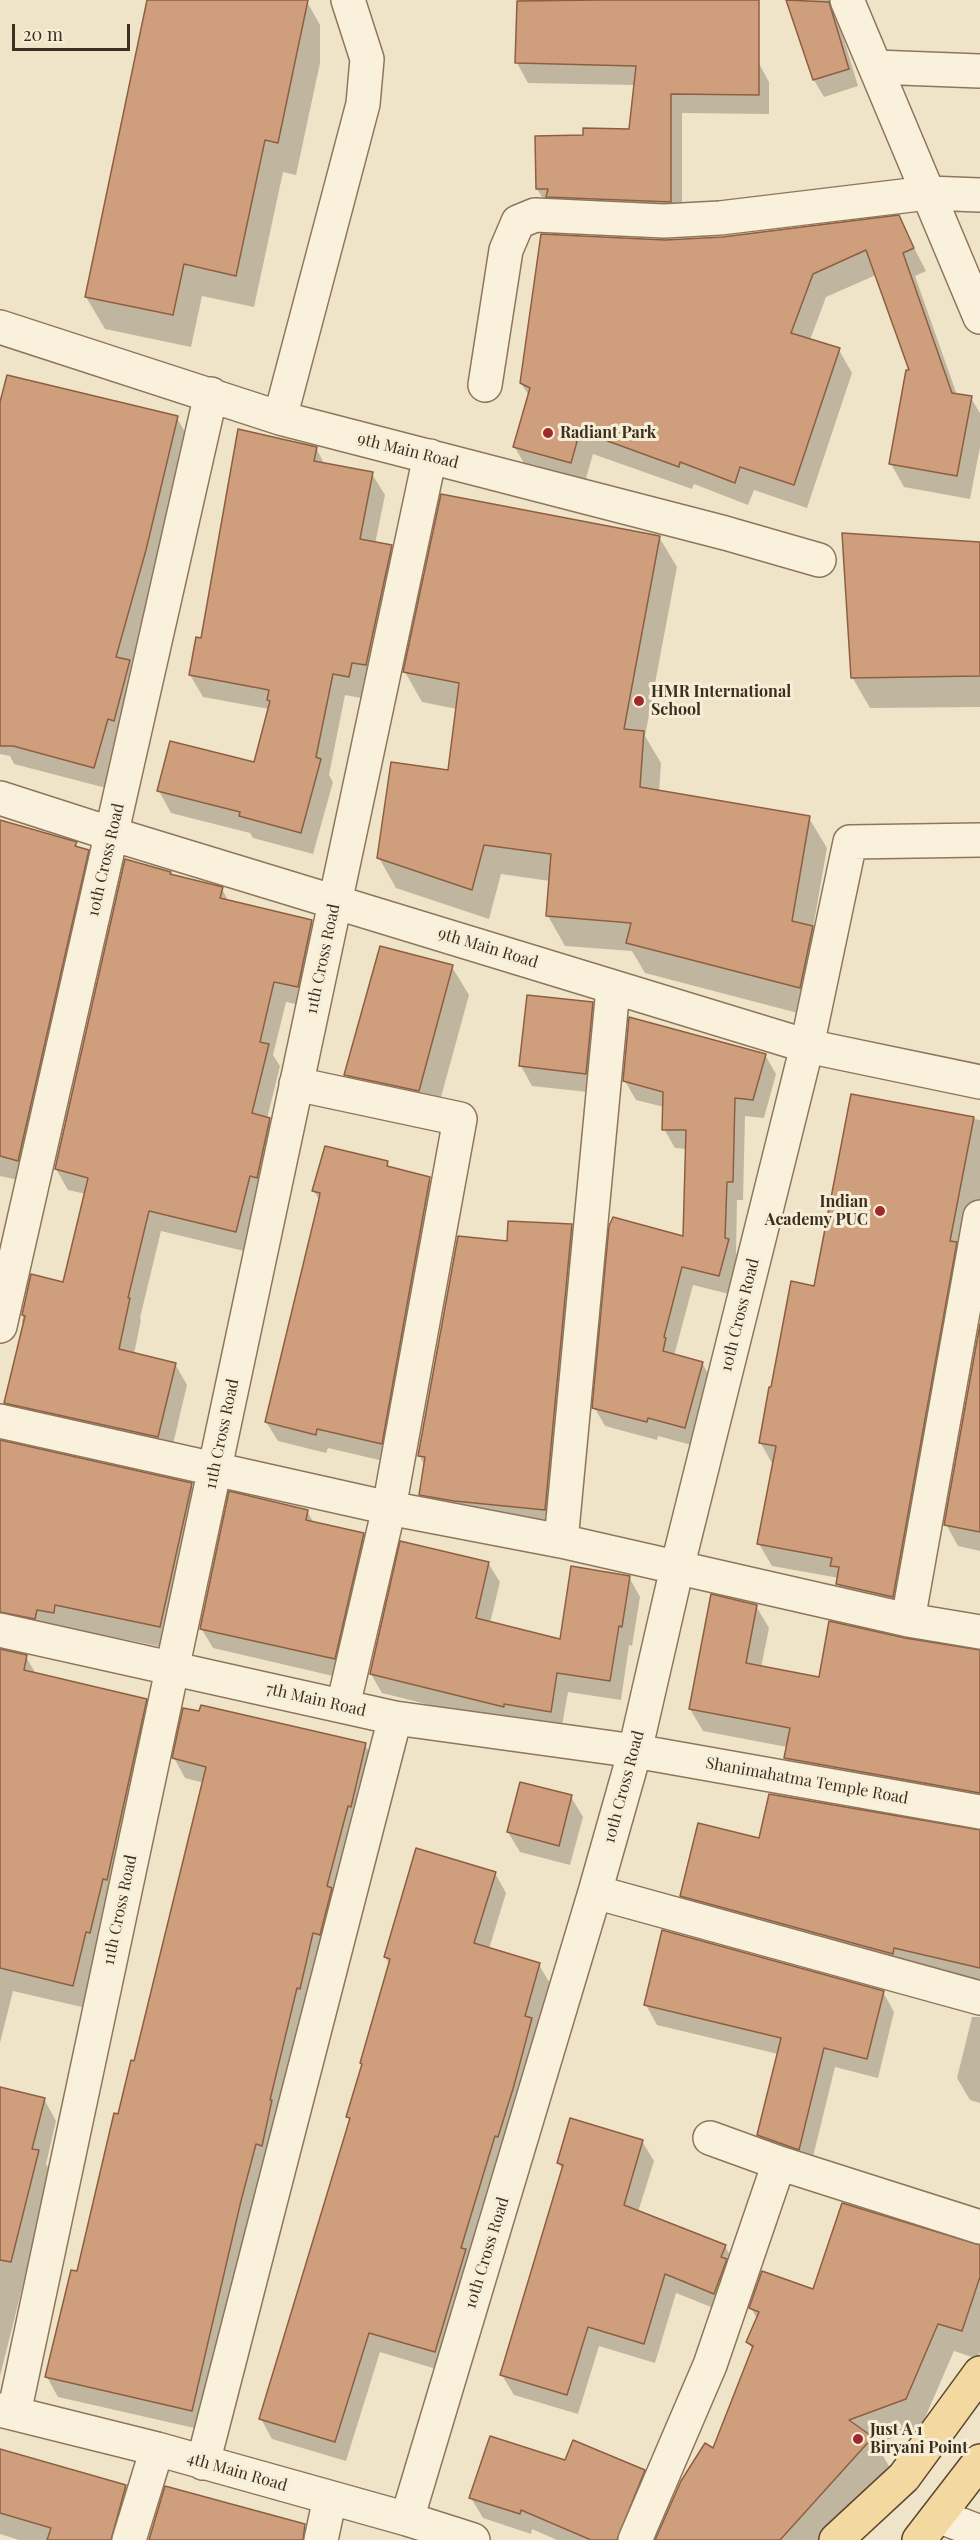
<!DOCTYPE html>
<html>
<head>
<meta charset="utf-8">
<style>
  body { margin:0 }
  #map { position:relative; width:980px; height:2540px; overflow:hidden; background:#f0e4c8; font-family:"Playfair Display",serif }
  canvas { display:block }
  .scale { position:absolute; left:12px; top:24px; width:118px; height:27px; box-sizing:border-box; border:3px solid #3d2e20; border-top:0; padding-left:8px; font-size:18px; line-height:21px; white-space:nowrap; color:#3d2e20; -webkit-text-stroke:4px #f7eed8; paint-order:stroke }
</style>
</head>
<body>
<div id="map">
<canvas width="980" height="2540"></canvas>
<div class="scale">20 m</div>
</div>
<script>
const ctx = document.querySelector('canvas').getContext('2d');
ctx.lineJoin = 'round';
function fillPath(path, color) { ctx.fillStyle = color; ctx.fill(path, 'evenodd'); }
const toPath = rows => new Path2D(rows.map(r => 'M' + r).join(''));
function strokePath(path, color, width, dash) { ctx.strokeStyle = color; ctx.lineWidth = width; ctx.lineCap = dash ? 'butt' : 'round'; ctx.setLineDash(dash || []); ctx.stroke(path); }
function write(font, color, halo, rows, align = 'center') {
  ctx.font = font + ' "Playfair Display",serif'; ctx.lineWidth = 6; ctx.setLineDash([]); ctx.textBaseline = 'middle'; ctx.strokeStyle = halo; ctx.fillStyle = color; for (const [text, x, y, turn = 0] of rows) {
    ctx.save(); ctx.translate(x, y); ctx.rotate((+turn || 0) * Math.PI / 180); ctx.textAlign = isNaN(turn) ? turn : align; if (halo) ctx.strokeText(text, 0, 0); ctx.fillText(text, 0, 0); ctx.restore();
  }
}
const shadow = toPath([
  [149,0,306,0,320,25,320,63,296,175,283,172,254,307,202,296,191,347,105,329,86,297],
  [519,0,742,0,758,62,769,82,769,114,682,113,682,221,549,208,537,189,584,137,631,130,635,85,528,83,517,63],
  [787,0,832,0,833,12,838,20,858,86,824,97,814,80],
  [898,217,926,271,915,276,957,395,971,398,980,413,980,447,970,499,904,487,891,464,911,373,876,275,826,297,810,340,839,350,852,373,807,508,754,490,748,505,694,484,692,489,593,454,584,485,528,470,514,446,529,396,521,383,665,241,722,238],
  [0,408,177,418,189,439,158,572,131,665,142,683,106,788,14,764,10,756,0,754],
  [316,448,325,465,372,474,385,495,375,544,391,547,403,569,378,687,364,684,361,698,345,695,329,775,333,782,313,854,253,838,250,833,171,813,159,791,255,764,269,709,203,697,190,675,202,640],
  [659,537,677,567,645,736,661,763,659,792,809,818,827,848,813,928,830,957,817,1018,645,973,632,951,565,946,548,916,550,881,501,874,489,919,396,888,379,858,449,771,457,709,422,702,405,672],
  [980,544,980,707,870,708,852,677],
  [0,821,76,844,78,849,88,851,101,874,31,1183,0,1176],
  [170,873,172,876,222,889,229,902,311,921,323,942,309,1007,286,1002,273,1055,280,1066,267,1119,281,1140,248,1252,161,1231,140,1318,141,1320,134,1354,175,1364,187,1385,170,1457,18,1423,6,1402,24,1326,22,1321,32,1276,64,1284,86,1194,68,1190,56,1169],
  [452,967,469,995,435,1119,363,1104,346,1075],
  [592,1004,603,1023,597,1093,532,1086,521,1066],
  [765,1055,776,1074,764,1118,745,1116,743,1200,737,1200,736,1253,739,1259,729,1294,693,1285,674,1356,702,1363,713,1382,695,1446,658,1436,657,1440,605,1426,594,1407,685,1238,687,1149,675,1148,664,1129,664,1107,636,1100,625,1081],
  [852,1096,980,1120,980,1226,905,1619,850,1606,838,1584,839,1578,772,1566,759,1544,773,1465,760,1442,772,1389,815,1287],
  [387,1163,391,1169,429,1178,441,1198,392,1463,328,1448,326,1453,278,1441,266,1422,320,1202,314,1191],
  [571,1226,582,1245,556,1529,432,1514,421,1494,425,1466,419,1455,509,1242],
  [980,1332,980,1551,958,1546,946,1524],
  [0,1442,191,1485,205,1508,173,1649,68,1628,67,1636,0,1640],
  [307,1511,314,1523,363,1534,374,1554,346,1679,213,1648,201,1628],
  [488,1563,500,1582,490,1623,562,1641,629,1577,640,1597,632,1646,629,1645,621,1700,568,1692,561,1731,514,1726,382,1693,371,1674],
  [756,1606,769,1628,761,1668,820,1679,904,1640,980,1651,980,1812,798,1780,785,1758,787,1747,703,1731,690,1709],
  [0,1651,26,1657,36,1674,146,1700,159,1723,86,2008,13,1991,0,2043],
  [365,1745,377,1765,203,2430,58,2397,47,2377,136,2063,204,1783,185,1778,174,1758],
  [571,1797,583,1817,570,1865,520,1852,508,1832],
  [980,1832,980,1987,695,1918,682,1896,760,1840],
  [495,1873,506,1893,489,1949,539,1965,551,1985,446,2372,380,2352,346,2461,272,2439,261,2419,350,2122,348,2117,390,1965,385,1957],
  [883,1992,894,2012,878,2078,835,2067,810,2169,770,2155,758,2135,778,2054,657,2025,646,2005],
  [972,2017,980,2017,980,2103,970,2100,957,2078],
  [0,2088,44,2099,56,2121,46,2164,51,2173,0,2376],
  [642,2141,654,2161,638,2212,725,2246,736,2266,726,2313,676,2293,655,2363,599,2346,578,2414,514,2395,502,2375,563,2170,558,2163],
  [980,2247,980,2352,978,2359,954,2351,921,2427,876,2444,889,2466,821,2540,657,2540,714,2451,753,2350,748,2342,758,2320,751,2308],
  [0,2452,125,2487,140,2513,132,2540,19,2540,0,2534],
  [643,2471,655,2491,634,2540,557,2540,532,2529,531,2534,483,2518,471,2498],
  [304,2525,313,2540,150,2540]
]);
const building = toPath([
  [147,0,308,0,278,143,265,140,236,276,184,264,173,315,85,297,147,0],
  [599,0,759,0,759,95,671,94,671,202,546,197,548,189,536,189,535,136,583,135,583,128,629,129,636,66,515,63,517,1,599,0],
  [786,0,829,2,849,69,813,80,786,0],
  [899,215,914,248,903,253,952,393,972,396,957,476,889,464,906,370,909,370,866,250,813,274,791,333,840,348,794,485,740,467,735,483,680,462,679,467,580,431,571,463,513,447,530,388,520,383,541,234,665,240,722,237,899,215],
  [7,375,178,416,146,550,116,657,130,660,114,721,108,719,94,768,13,746,0,746,0,402,7,375],
  [238,429,317,447,314,461,373,472,360,539,392,545,366,665,352,663,349,677,333,674,316,757,321,759,301,833,239,816,240,812,157,791,170,741,254,762,270,701,267,700,269,690,189,675,196,637,201,638,238,429],
  [441,494,660,536,624,729,644,731,640,787,810,816,792,921,813,926,800,988,626,943,631,923,546,916,551,854,484,845,472,890,377,858,391,762,448,770,459,683,403,672,441,494],
  [842,533,980,542,980,676,851,678,842,533],
  [0,820,77,842,75,846,89,850,18,1161,0,1156,0,820],
  [125,859,171,872,170,874,223,887,220,898,312,920,298,987,274,982,260,1042,269,1044,252,1113,270,1118,257,1178,250,1176,236,1232,149,1211,128,1298,130,1298,119,1349,176,1363,158,1437,4,1403,25,1316,22,1315,31,1274,63,1282,88,1178,55,1169,125,859],
  [380,946,453,965,419,1091,344,1075,380,946],
  [527,995,593,1002,586,1074,519,1066,527,995],
  [629,1017,766,1054,753,1100,735,1098,733,1182,727,1182,725,1238,729,1239,719,1276,682,1267,664,1337,666,1338,663,1351,703,1362,685,1428,648,1418,647,1422,592,1408,609,1226,613,1217,683,1236,686,1130,662,1130,663,1092,623,1081,629,1017],
  [851,1094,974,1117,950,1241,957,1242,893,1597,836,1584,839,1567,830,1566,832,1558,757,1544,776,1446,759,1443,769,1387,771,1387,791,1281,814,1286,851,1094],
  [325,1146,388,1161,387,1166,430,1177,382,1444,317,1429,316,1435,265,1422,319,1199,320,1193,312,1191,325,1146],
  [508,1221,572,1224,545,1510,454,1501,419,1495,425,1457,418,1456,458,1236,507,1241,508,1221],
  [980,1324,980,1532,944,1525,980,1324],
  [0,1440,192,1483,160,1627,55,1605,54,1613,37,1610,35,1619,0,1612,0,1440],
  [229,1491,308,1510,306,1520,364,1533,335,1659,200,1629,229,1491],
  [400,1541,489,1562,476,1618,560,1639,571,1566,630,1576,622,1627,619,1626,610,1681,557,1673,551,1712,504,1704,504,1707,370,1674,400,1541],
  [711,1594,757,1605,746,1663,819,1677,829,1621,905,1638,980,1650,980,1793,784,1758,790,1728,689,1709,711,1594],
  [0,1649,27,1655,24,1670,147,1699,107,1880,103,1879,90,1933,86,1932,73,1986,0,1968,0,1649],
  [201,1705,366,1743,351,1807,348,1806,327,1886,332,1888,320,1935,313,1933,300,1989,297,1988,270,2100,272,2100,262,2146,256,2144,241,2201,192,2411,45,2377,71,2270,77,2271,114,2113,118,2114,131,2060,134,2061,206,1767,172,1758,183,1708,199,1711,201,1705],
  [520,1782,572,1795,559,1846,507,1832,520,1782],
  [769,1794,980,1830,980,1968,894,1948,893,1954,680,1896,698,1823,759,1838,769,1794],
  [416,1848,496,1872,474,1943,540,1963,525,2016,532,2018,513,2089,498,2137,495,2136,461,2248,466,2249,435,2352,369,2333,335,2442,259,2419,350,2118,346,2117,362,2064,360,2063,390,1959,384,1957,416,1848],
  [662,1930,884,1991,867,2059,824,2048,799,2150,757,2135,781,2038,644,2005,662,1930],
  [0,2087,45,2098,32,2149,39,2150,11,2262,0,2260,0,2087],
  [570,2118,643,2140,624,2205,726,2245,721,2257,727,2259,714,2294,665,2274,644,2344,588,2327,567,2395,500,2375,563,2165,557,2163,570,2118],
  [842,2203,980,2245,980,2277,962,2331,938,2324,906,2399,849,2420,873,2437,780,2540,655,2540,681,2481,705,2443,713,2448,753,2346,746,2342,759,2312,749,2308,762,2271,813,2289,842,2203],
  [490,2436,565,2460,573,2440,645,2470,617,2540,591,2540,521,2510,520,2514,469,2498,490,2436],
  [0,2449,126,2485,111,2540,47,2540,51,2528,0,2513,0,2449],
  [165,2486,305,2524,303,2540,149,2540,165,2486]
]);
const minor = toPath([
  [847,0,980,317],
  [875,67,980,71],
  [0,327,280,418,725,533,819,560],
  [485,385,506,250,518,222,535,215,664,221,720,218,928,193,980,195],
  [280,418,363,104,367,59,348,0],
  [0,798,112,834,807,1046,980,1082],
  [296,1084,460,1119,389,1508,343,1706],
  [0,1326,211,394],
  [0,1421,389,1508,561,1541,908,1620,980,1632],
  [561,1541,613,988],
  [908,1620,980,1217],
  [0,1630,395,1718,635,1751,980,1812],
  [595,1892,980,1998],
  [710,2138,779,2163],
  [0,2410,157,2449,407,2519,473,2540],
  [14,2413,430,456],
  [203,2463,395,1718],
  [938,2516,980,2532],
  [407,2519,595,1892,635,1751,677,1568,807,1046,850,842,980,840],
  [129,2540,157,2449],
  [321,2540,330,2498],
  [635,2540,710,2365,779,2163,980,2227]
]);
const major = toPath([
  [836,2540,904,2477,980,2373],
  [919,2540,980,2461]
]);
const markers = [
  [548,433,6,"#9e2a2b"],
  [639,701,6,"#9e2a2b"],
  [880,1211,6,"#9e2a2b"],
  [858,2439,6,"#9e2a2b"]
];
const poiNames = [
  ["Radiant Park",560,433],
  ["HMR International",651,692],
  ["School",651,710],
  ["Indian",868,1202,"right"],
  ["Academy PUC",868,1220,"right"],
  ["Just A 1",870,2430],
  ["Biryani Point",870,2448]
];
const streetNames = [
  ["9th Main Road",408,451,14],
  ["10th Cross Road",106,860,-77],
  ["9th Main Road",488,948,17],
  ["11th Cross Road",323,959,-78],
  ["10th Cross Road",740,1315,-76],
  ["11th Cross Road",222,1434,-78],
  ["7th Main Road",316,1700,13],
  ["Shanimahatma Temple Road",807,1781,10],
  ["10th Cross Road",624,1787,-75],
  ["11th Cross Road",120,1910,-78],
  ["10th Cross Road",487,2253,-73],
  ["4th Main Road",237,2472,16]
];
fillPath(shadow, '#0003');
fillPath(building, '#cf9f7d');
strokePath(building, '#8d5f41', 1.5);
strokePath(minor, '#8d765c', 36);
strokePath(major, '#5b4430', 36);
strokePath(minor, '#faf1dc', 33);
strokePath(major, '#f3d9a0', 33);
for (const [x, y, r, color] of markers) { const dot = new Path2D(); dot.arc(x, y, r, 0, 2 * Math.PI); ctx.fillStyle = color; ctx.fill(dot); strokePath(dot, '#f7eed8', 2); }
write('bold 16px', '#3d2e20', '#f7eed8', poiNames, 'left');
write('16px', '#3d2e20', '#f7eed8', streetNames);
</script>
</body>
</html>
